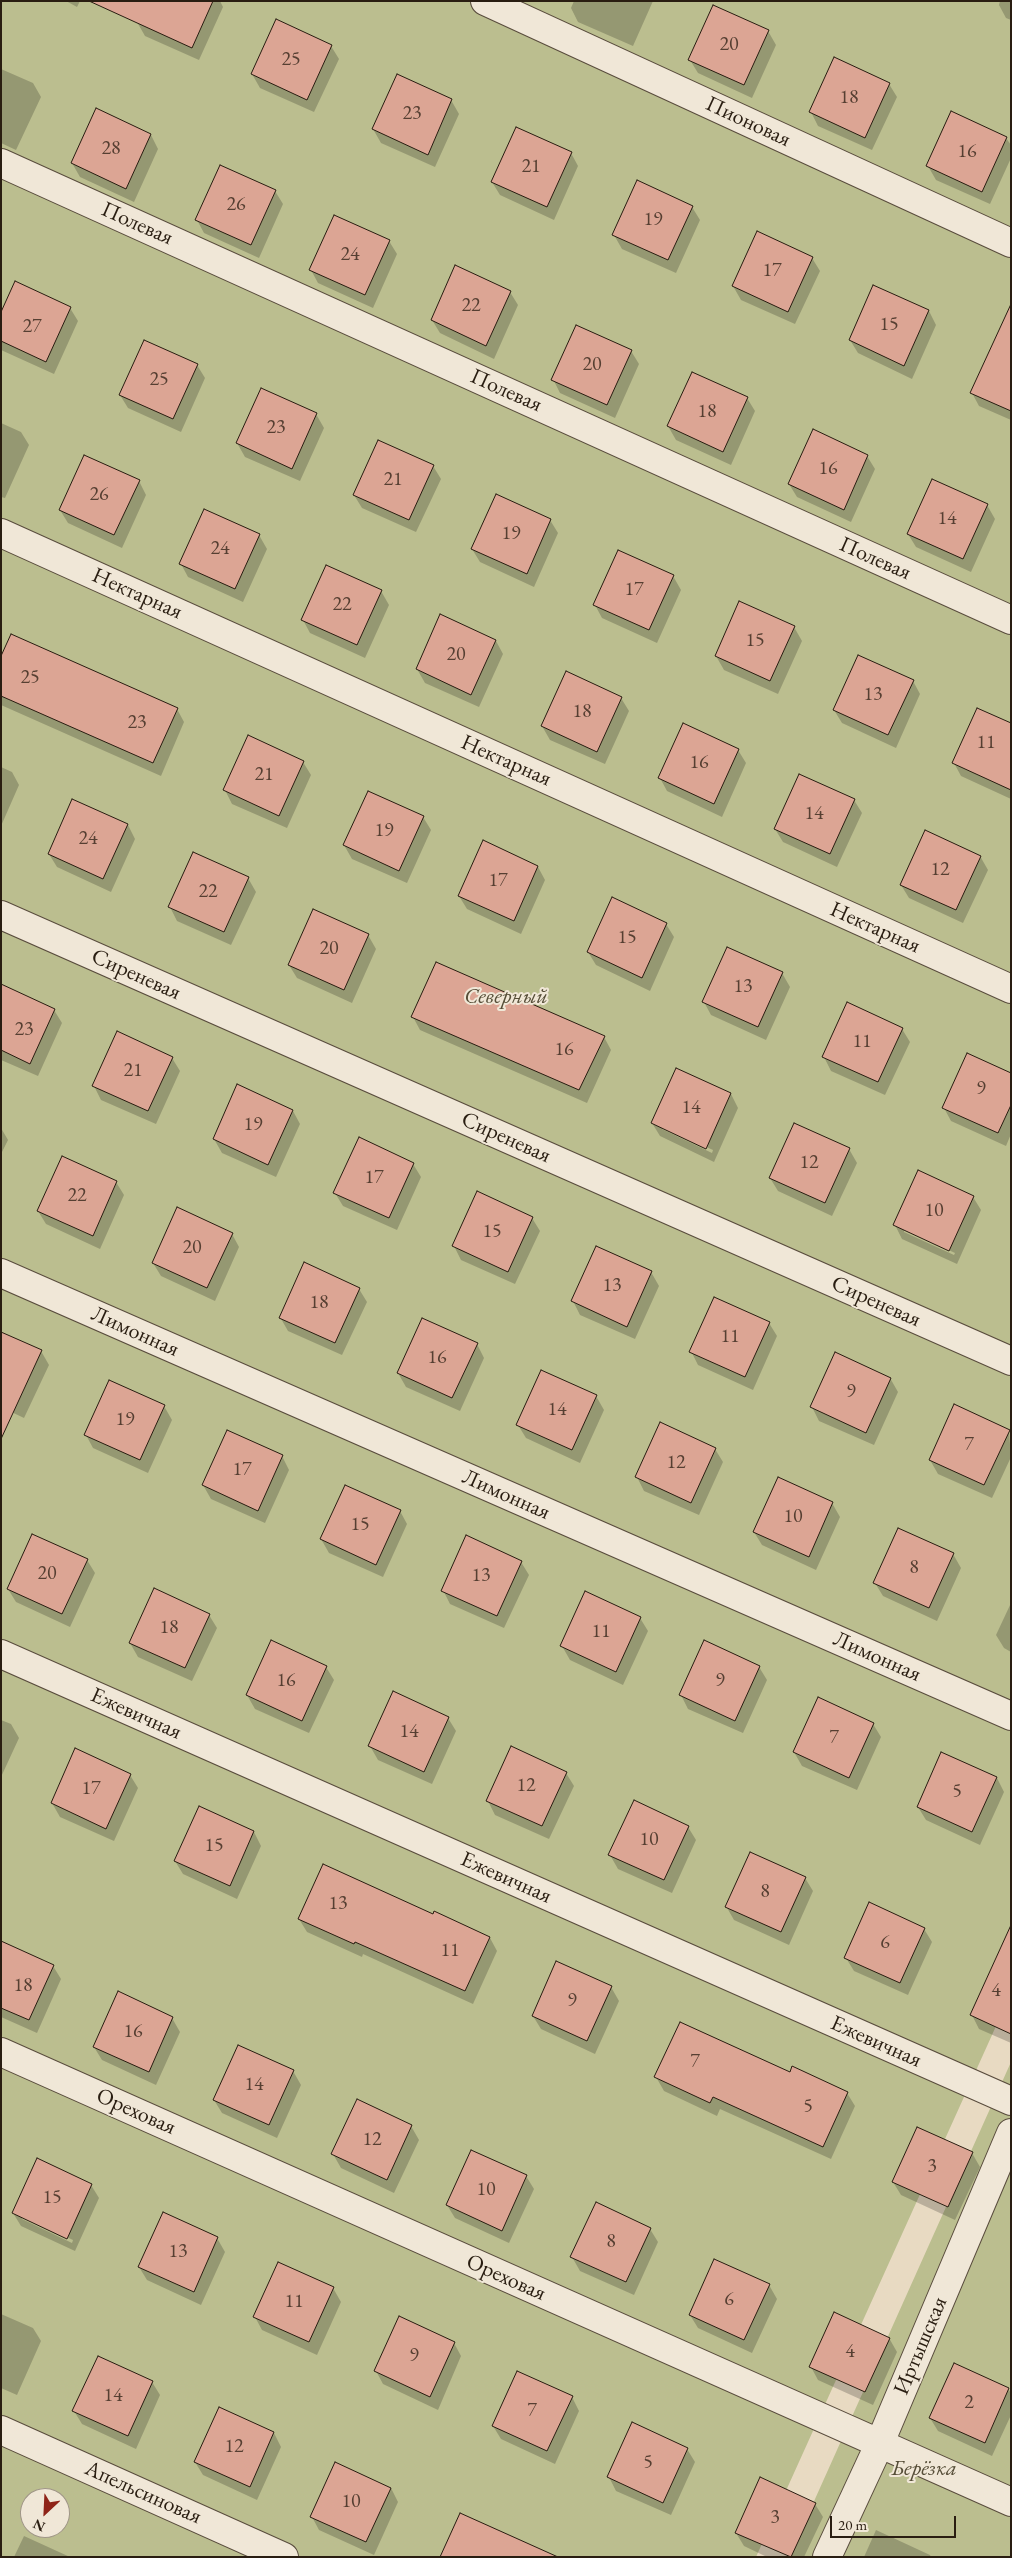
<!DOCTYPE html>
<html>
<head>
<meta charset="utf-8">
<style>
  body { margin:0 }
  #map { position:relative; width:1012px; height:2558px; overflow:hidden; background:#e8dac2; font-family:"EB Garamond",serif }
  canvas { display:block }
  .frame { position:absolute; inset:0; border:2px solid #291d11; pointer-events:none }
  .north { position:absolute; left:20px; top:2488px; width:50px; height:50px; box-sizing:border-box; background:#f0e7d7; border:1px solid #a09688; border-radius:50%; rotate:205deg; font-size:14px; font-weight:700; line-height:20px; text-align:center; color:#291d11 }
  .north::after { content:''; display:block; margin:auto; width:18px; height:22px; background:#8f2418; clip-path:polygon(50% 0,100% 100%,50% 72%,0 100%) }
  .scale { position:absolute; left:830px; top:2516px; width:126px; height:22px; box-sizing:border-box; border:2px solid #291d11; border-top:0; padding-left:6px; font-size:15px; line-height:18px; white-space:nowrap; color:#291d11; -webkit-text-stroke:4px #f0e7d7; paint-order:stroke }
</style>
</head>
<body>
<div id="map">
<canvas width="1012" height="2558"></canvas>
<div class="frame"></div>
<div class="north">N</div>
<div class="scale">20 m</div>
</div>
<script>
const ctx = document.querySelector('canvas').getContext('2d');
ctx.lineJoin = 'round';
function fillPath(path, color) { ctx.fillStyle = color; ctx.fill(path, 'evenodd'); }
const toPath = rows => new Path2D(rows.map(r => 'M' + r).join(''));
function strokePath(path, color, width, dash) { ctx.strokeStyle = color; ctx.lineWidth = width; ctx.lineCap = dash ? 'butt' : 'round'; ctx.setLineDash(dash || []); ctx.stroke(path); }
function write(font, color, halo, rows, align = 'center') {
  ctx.font = font + ' "EB Garamond",serif'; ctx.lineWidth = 4; ctx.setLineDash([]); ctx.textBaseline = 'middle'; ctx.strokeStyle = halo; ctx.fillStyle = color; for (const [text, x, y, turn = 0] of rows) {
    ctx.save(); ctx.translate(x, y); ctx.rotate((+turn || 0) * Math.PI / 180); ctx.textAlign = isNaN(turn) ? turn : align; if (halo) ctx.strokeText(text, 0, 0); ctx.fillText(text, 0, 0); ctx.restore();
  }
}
const green = toPath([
  [1,1,1011,1,1011,1993,756,2557,1,2557],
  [30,2498,60,2498,60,2528,30,2528],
  [1011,2062,1011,2557,789,2557]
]);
const shadow = toPath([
  [66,1,80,1,77,7],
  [147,1,220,1,223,7,199,60,145,36,137,22],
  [574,1,653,1,633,46,578,22,571,8],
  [1000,1,1011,1,1011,20,1006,18,999,5],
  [768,31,776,45,752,98,698,73,690,60],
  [331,46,339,59,314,112,260,88,252,74],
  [1,69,33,83,41,97,16,150,1,143],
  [397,76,451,100,459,114,435,167,381,143,373,129],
  [889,84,897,97,872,150,818,126,811,112],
  [96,110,151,135,158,149,134,202,80,177,72,163],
  [1006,138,1011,145,1011,158,990,204,936,180,928,166],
  [571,153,578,166,554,220,500,195,492,182],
  [275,191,283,204,259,258,204,233,197,220],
  [692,207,700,220,676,273,622,249,614,235],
  [389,241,397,254,373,308,318,283,311,270],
  [812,258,820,271,795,324,741,300,733,286],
  [874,287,929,311,936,325,912,379,858,353,850,340],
  [510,292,518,305,494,359,440,333,432,320],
  [70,308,78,321,54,374,1,350,1,315],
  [1011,346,1011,420,979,406,972,393],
  [631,351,639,364,615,418,560,393,553,379],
  [197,365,205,378,181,432,128,408,120,395],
  [747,398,755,411,731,465,676,440,668,426],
  [316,414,324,428,300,481,245,457,237,443],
  [1,423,21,432,29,445,5,498,1,497],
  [867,456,875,469,851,522,797,497,789,484],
  [433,466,441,479,416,532,362,508,354,495],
  [139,481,146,495,122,548,68,523,60,510],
  [987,505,995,519,971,572,916,547,908,534],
  [550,520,558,533,534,587,480,562,472,549],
  [259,535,267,549,243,602,188,577,181,564],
  [673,576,681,590,657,643,602,618,595,605],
  [381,591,389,605,365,658,310,633,303,620],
  [740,603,794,627,802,641,778,694,724,670,716,656],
  [496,641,503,654,479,707,425,683,417,669],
  [1,659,177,709,184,722,161,776,1,705],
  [913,681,920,694,896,748,842,723,834,710],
  [621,698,629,711,605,764,550,740,542,726],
  [1011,725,1011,799,961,776,954,763],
  [738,750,746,763,722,817,667,791,660,778],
  [303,762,311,775,287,828,232,804,225,790],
  [1,767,12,772,19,785,1,826],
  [854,800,862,813,837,867,783,842,775,829],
  [73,801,128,825,135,839,111,892,57,867,49,854],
  [423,817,431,830,407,883,352,859,344,845],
  [980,856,988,870,963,923,909,898,901,885],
  [538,867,545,880,521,934,467,909,459,896],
  [248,878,256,892,231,945,177,921,170,907],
  [666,924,674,937,650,991,596,965,588,952],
  [368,935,376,949,352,1003,297,978,289,965],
  [782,973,790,987,766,1040,711,1015,704,1002],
  [1,986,54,1010,62,1023,38,1076,1,1060],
  [413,1017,604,1037,611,1050,587,1103,420,1030],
  [902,1029,910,1042,885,1095,831,1071,824,1057],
  [172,1058,180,1071,156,1124,101,1100,94,1086],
  [676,1070,731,1094,738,1108,714,1162,660,1136,652,1123],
  [662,1127,713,1150,712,1153,662,1129],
  [1011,1074,1011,1134,1006,1146,951,1121,944,1108],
  [293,1111,300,1124,276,1177,222,1153,214,1139],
  [1,1128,8,1140,1,1154],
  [849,1149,857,1163,832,1216,778,1191,770,1178],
  [413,1164,421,1177,397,1230,343,1206,335,1193],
  [116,1182,124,1195,100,1249,46,1224,38,1211],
  [973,1197,981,1210,957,1264,902,1239,895,1225],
  [904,1229,955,1253,954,1255,904,1232],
  [532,1218,540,1231,515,1284,461,1260,454,1246],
  [232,1234,239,1247,215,1301,161,1276,153,1263],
  [651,1272,659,1286,635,1339,580,1315,573,1301],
  [359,1289,367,1302,342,1355,288,1331,280,1317],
  [769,1323,777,1336,753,1390,698,1365,691,1351],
  [477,1344,484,1358,460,1411,406,1387,398,1373],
  [41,1351,49,1365,24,1418,1,1407],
  [890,1378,898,1392,874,1445,819,1421,812,1407],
  [596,1396,604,1410,580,1463,526,1438,518,1425],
  [164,1406,172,1420,148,1473,93,1448,86,1435],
  [1009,1431,1011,1457,992,1498,938,1474,930,1460],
  [715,1449,723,1462,699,1515,644,1491,637,1477],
  [282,1456,289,1470,265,1523,211,1499,203,1485],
  [832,1503,840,1517,816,1570,762,1545,754,1532],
  [400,1511,407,1524,383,1577,329,1553,321,1539],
  [953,1554,961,1568,937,1621,883,1596,875,1583],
  [87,1560,95,1573,70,1627,16,1602,8,1589],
  [521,1562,529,1575,504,1628,450,1604,443,1590],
  [1011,1603,1011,1652,1004,1648,996,1635],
  [209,1615,217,1628,192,1681,138,1657,130,1643],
  [640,1618,648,1631,623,1685,570,1660,562,1646],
  [326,1667,334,1680,309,1733,255,1709,247,1695],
  [759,1667,767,1680,743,1733,688,1709,681,1695],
  [448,1718,456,1731,432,1784,378,1760,370,1746],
  [1,1720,11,1724,19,1738,1,1777],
  [873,1724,881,1737,857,1790,802,1766,794,1752],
  [942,1753,997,1778,1004,1792,980,1845,926,1820,918,1807],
  [566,1773,574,1786,549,1839,495,1815,488,1801],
  [130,1775,138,1788,114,1841,60,1817,52,1803],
  [199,1808,254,1832,261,1846,237,1899,183,1874,175,1861],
  [688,1827,696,1840,672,1893,618,1869,610,1855],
  [805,1878,813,1891,789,1945,734,1920,726,1906],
  [434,1915,490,1938,497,1951,473,2004,363,1954,362,1957,307,1932,299,1919],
  [924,1929,932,1942,908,1995,854,1971,846,1958],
  [1,1942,53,1966,61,1979,37,2033,1,2017],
  [557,1963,611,1987,619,2001,595,2054,541,2029,533,2016],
  [1011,1969,1011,2043,979,2029,972,2015],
  [172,2018,180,2032,156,2085,102,2060,94,2047],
  [293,2071,301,2085,277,2138,222,2113,214,2100],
  [790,2074,847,2093,855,2106,831,2159,720,2109,717,2116,664,2091,656,2077],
  [411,2126,419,2140,394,2193,341,2168,333,2154],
  [972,2153,980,2167,955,2220,901,2195,893,2182],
  [526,2176,534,2189,509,2243,455,2218,447,2205],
  [91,2185,99,2198,75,2251,21,2226,13,2213],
  [22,2216,73,2240,72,2243,22,2219],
  [650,2229,658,2242,634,2295,580,2271,572,2257],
  [217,2238,225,2252,201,2305,147,2280,139,2267],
  [769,2285,777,2299,752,2353,698,2328,690,2315],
  [333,2288,341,2302,317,2355,262,2330,255,2317],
  [1,2314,33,2328,41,2341,17,2395,1,2388],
  [889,2338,897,2352,873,2405,818,2380,811,2367],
  [454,2343,461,2356,438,2410,383,2384,376,2371],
  [954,2365,1008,2389,1011,2393,1011,2415,992,2456,938,2431,930,2418],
  [152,2382,160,2395,136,2449,82,2424,74,2411],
  [572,2397,579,2411,555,2464,501,2439,493,2426],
  [219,2409,274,2433,281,2447,257,2500,203,2475,195,2462],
  [687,2449,695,2462,671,2515,616,2491,609,2477],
  [391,2488,398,2502,374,2555,319,2530,312,2517],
  [815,2504,823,2517,804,2557,767,2557,744,2546,736,2533],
  [876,2530,930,2555,931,2557,864,2557],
  [24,2536,70,2557,14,2557]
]);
const building = toPath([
  [89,1,213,1,192,48,89,1],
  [713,5,769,30,744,85,688,60,713,5],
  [276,19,332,45,307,100,251,74,276,19],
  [834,57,890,83,865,138,809,112,834,57],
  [397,74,452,99,428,155,372,129,397,74],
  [96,108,151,134,126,189,71,163,96,108],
  [951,111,1007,137,982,192,926,166,951,111],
  [516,127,572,152,547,207,491,182,516,127],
  [220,165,276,190,251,245,195,220,220,165],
  [637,180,693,206,668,260,612,235,637,180],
  [334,215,390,240,365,295,309,270,334,215],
  [757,231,813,257,788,312,732,286,757,231],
  [455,265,511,291,486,346,431,320,455,265],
  [15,281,71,307,46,362,1,341,1,312,15,281],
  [873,285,929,310,904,366,849,340,873,285],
  [1011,304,1011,411,970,393,1011,304],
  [576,325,632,350,607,405,551,380,576,325],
  [144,340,198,364,173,419,119,395,144,340],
  [692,372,748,397,723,452,667,426,692,372],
  [261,388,317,413,292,469,236,443,261,388],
  [813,429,868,455,844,510,788,484,813,429],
  [378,440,434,465,409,520,353,495,378,440],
  [84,455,140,480,114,535,59,510,84,455],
  [932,479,988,504,963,559,907,534,932,479],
  [496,494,551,519,527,574,471,549,496,494],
  [204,509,260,534,235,589,179,564,204,509],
  [618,550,674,575,649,630,593,605,618,550],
  [326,565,382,590,357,645,301,620,326,565],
  [739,601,795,626,770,681,715,656,739,601],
  [440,614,496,640,471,695,416,669,440,614],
  [11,634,178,708,153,763,1,696,1,656,11,634],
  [858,655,914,680,888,735,833,710,858,655],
  [566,671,622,697,597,752,541,726,566,671],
  [977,708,1011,723,1011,790,952,763,977,708],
  [683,723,739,749,714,804,658,778,683,723],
  [248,735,304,761,279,816,223,790,248,735],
  [799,774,855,799,830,854,774,829,799,774],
  [368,791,424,816,399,871,343,845,368,791],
  [72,799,128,824,103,879,48,854,72,799],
  [925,830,981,856,956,910,900,885,925,830],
  [483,840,538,866,514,921,458,896,483,840],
  [193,852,249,877,224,932,168,907,193,852],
  [612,897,667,923,642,978,587,952,612,897],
  [313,909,369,934,344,990,288,965,313,909],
  [727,947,783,972,758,1027,702,1002,727,947],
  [436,962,605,1036,579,1090,411,1017,436,962],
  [1,984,55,1009,30,1064,1,1050,1,984],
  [847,1002,903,1028,878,1082,822,1057,847,1002],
  [117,1031,173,1057,148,1111,92,1086,117,1031],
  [967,1053,1011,1073,1011,1105,998,1133,942,1108,967,1053],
  [676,1068,731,1093,706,1149,651,1123,676,1068],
  [237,1084,293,1110,268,1165,213,1139,237,1084],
  [794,1123,850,1148,825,1203,769,1178,794,1123],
  [359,1137,414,1163,389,1218,333,1193,359,1137],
  [62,1156,117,1181,93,1236,37,1211,62,1156],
  [918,1170,974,1196,949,1251,893,1225,918,1170],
  [477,1191,533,1217,508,1272,452,1246,477,1191],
  [177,1207,233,1233,207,1288,152,1263,177,1207],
  [596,1246,652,1271,627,1327,571,1301,596,1246],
  [304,1262,360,1288,335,1343,279,1318,304,1262],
  [714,1297,770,1322,745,1377,689,1352,714,1297],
  [422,1318,478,1343,452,1398,397,1373,422,1318],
  [1,1332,42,1350,1,1439,1,1332],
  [835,1352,891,1378,866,1433,810,1407,835,1352],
  [541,1370,597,1395,572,1450,516,1425,541,1370],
  [109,1380,165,1405,140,1460,84,1435,109,1380],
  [954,1404,1010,1430,984,1485,929,1460,954,1404],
  [660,1422,716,1448,691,1503,635,1477,660,1422],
  [227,1430,283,1455,258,1511,202,1485,227,1430],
  [778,1477,833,1502,809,1557,753,1532,778,1477],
  [345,1485,401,1510,376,1565,320,1539,345,1485],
  [898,1528,954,1553,929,1608,873,1583,898,1528],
  [32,1534,88,1559,62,1614,7,1589,32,1534],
  [466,1535,522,1561,497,1616,441,1591,466,1535],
  [154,1588,210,1614,185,1668,129,1643,154,1588],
  [585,1591,641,1617,616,1672,560,1646,585,1591],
  [271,1640,327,1666,302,1721,246,1695,271,1640],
  [704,1640,760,1666,735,1721,679,1695,704,1640],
  [393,1691,449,1717,424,1772,368,1746,393,1691],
  [818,1697,874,1723,849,1778,793,1752,818,1697],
  [511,1746,567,1772,542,1826,486,1801,511,1746],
  [75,1748,131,1774,106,1829,51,1803,75,1748],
  [941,1752,997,1777,972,1832,917,1807,941,1752],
  [634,1800,689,1826,664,1880,608,1855,634,1800],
  [199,1806,254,1831,230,1886,174,1861,199,1806],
  [750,1852,806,1877,781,1932,725,1907,750,1852],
  [323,1864,433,1914,434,1911,490,1937,465,1991,355,1942,354,1944,298,1919,323,1864],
  [869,1902,925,1928,900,1983,844,1958,869,1902],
  [1011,1925,1011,2034,970,2015,1011,1925],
  [1,1941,54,1965,29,2020,1,2008,1,1941],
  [556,1961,612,1986,587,2041,532,2016,556,1961],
  [118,1991,173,2017,149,2072,93,2047,118,1991],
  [680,2022,790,2072,792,2066,848,2092,823,2147,713,2097,710,2103,654,2077,680,2022],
  [238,2045,294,2070,269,2125,213,2100,238,2045],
  [357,2099,412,2125,387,2180,331,2154,357,2099],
  [917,2127,973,2152,948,2207,892,2182,917,2127],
  [471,2150,527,2175,502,2231,446,2205,471,2150],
  [37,2158,92,2184,67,2239,12,2213,37,2158],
  [596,2202,651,2228,626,2282,570,2257,596,2202],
  [163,2212,218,2237,194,2292,138,2267,163,2212],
  [714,2259,770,2284,744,2340,689,2315,714,2259],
  [278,2262,334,2287,309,2342,253,2317,278,2262],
  [834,2312,890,2338,865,2392,809,2367,834,2312],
  [399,2316,455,2342,430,2397,374,2371,399,2316],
  [98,2356,153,2381,128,2436,72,2411,98,2356],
  [954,2363,1009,2388,985,2443,929,2418,954,2363],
  [517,2371,573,2396,547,2451,492,2426,517,2371],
  [219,2407,274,2432,250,2487,194,2462,219,2407],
  [632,2422,688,2448,663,2503,607,2477,632,2422],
  [335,2462,391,2488,366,2542,310,2517,335,2462],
  [760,2477,816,2503,791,2557,735,2533,760,2477],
  [460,2513,558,2557,440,2557,460,2513]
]);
const minor = toPath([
  [485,1,1011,243],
  [1,163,1011,620],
  [1,533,1011,989],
  [1,915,1011,1361],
  [1,1273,1011,1716],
  [1,1654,1011,2101],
  [1,2052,1011,2502],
  [1,2430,284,2557],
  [827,2557,879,2445,1011,2133]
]);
const numberNames = [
  ["20",729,45],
  ["25",291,60],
  ["18",849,98],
  ["23",412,114],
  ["28",111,149],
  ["16",967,152],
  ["21",531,167],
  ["26",236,205],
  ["19",653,220],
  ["24",350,255],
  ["17",772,271],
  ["22",471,306],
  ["15",889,325],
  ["27",32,327],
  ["20",592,365],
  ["25",159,380],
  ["18",707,412],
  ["23",276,428],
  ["16",828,469],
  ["21",393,480],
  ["26",99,495],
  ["14",947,519],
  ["19",511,534],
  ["24",220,549],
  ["17",634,590],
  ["22",342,605],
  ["15",755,641],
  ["20",456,655],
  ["25",30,678],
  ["13",873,695],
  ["18",582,712],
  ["23",137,723],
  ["11",986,743],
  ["16",699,763],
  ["21",264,775],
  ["14",814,814],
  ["19",384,831],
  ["24",88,839],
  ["12",940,870],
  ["17",498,881],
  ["22",208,892],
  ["15",627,938],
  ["20",329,949],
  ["13",743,987],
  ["23",24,1030],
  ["11",862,1042],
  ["16",564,1050],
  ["21",133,1071],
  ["9",981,1089],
  ["14",691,1108],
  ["19",253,1125],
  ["12",809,1163],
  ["17",374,1178],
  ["22",77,1196],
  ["10",934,1211],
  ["15",492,1232],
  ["20",192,1248],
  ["13",612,1286],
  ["18",319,1303],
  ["11",730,1337],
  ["16",437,1358],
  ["9",851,1392],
  ["14",557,1410],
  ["19",125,1420],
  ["7",969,1445],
  ["12",676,1463],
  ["17",242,1470],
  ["10",793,1517],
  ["15",360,1525],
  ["8",914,1568],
  ["20",47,1574],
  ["13",481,1576],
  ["18",169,1628],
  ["11",601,1632],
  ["16",286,1681],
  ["9",720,1681],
  ["14",409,1732],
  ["7",834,1738],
  ["12",526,1786],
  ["17",91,1789],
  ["5",957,1792],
  ["10",649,1840],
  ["15",214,1846],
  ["8",765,1892],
  ["13",338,1904],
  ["6",885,1943],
  ["11",450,1951],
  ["18",23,1986],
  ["4",996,1991],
  ["9",572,2001],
  ["16",133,2032],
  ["7",695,2062],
  ["14",254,2085],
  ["5",808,2107],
  ["12",372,2140],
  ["3",932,2167],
  ["10",486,2190],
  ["15",52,2198],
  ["8",611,2242],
  ["13",178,2252],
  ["6",729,2300],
  ["11",294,2302],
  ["4",850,2352],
  ["9",414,2356],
  ["14",113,2396],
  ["2",969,2403],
  ["7",532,2411],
  ["12",234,2447],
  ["5",648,2463],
  ["10",351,2502],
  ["3",775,2518]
];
const streetNames = [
  ["Пионовая",748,122,25],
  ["Полевая",137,224,24],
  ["Полевая",506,391,24],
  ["Полевая",875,559,24],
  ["Нектарная",137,594,24],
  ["Нектарная",506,761,24],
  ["Нектарная",875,928,24],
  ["Сиреневая",136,975,24],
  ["Сиреневая",506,1138,24],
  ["Сиреневая",876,1302,24],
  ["Лимонная",135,1332,24],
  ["Лимонная",506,1495,24],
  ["Лимонная",877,1657,24],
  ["Ежевичная",136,1714,24],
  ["Ежевичная",506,1878,24],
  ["Ежевичная",876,2042,24],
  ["Ореховая",136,2112,24],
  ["Ореховая",506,2278,24],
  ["Иртышская",921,2346,-67],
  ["Апельсиновая",143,2493,24]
];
const parkNames = [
  ["Северный",506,997],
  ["Берёзка",924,2469]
];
fillPath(green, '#bbbe8f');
fillPath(shadow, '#0003');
fillPath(building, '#dca594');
strokePath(building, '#291d11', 1);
strokePath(minor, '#594c3d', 30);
strokePath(minor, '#f0e7d7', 28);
write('20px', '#563f32', null, numberNames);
write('22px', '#291d11', '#f0e7d7', streetNames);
write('italic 22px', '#554d37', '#f0e7d7', parkNames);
</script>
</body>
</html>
